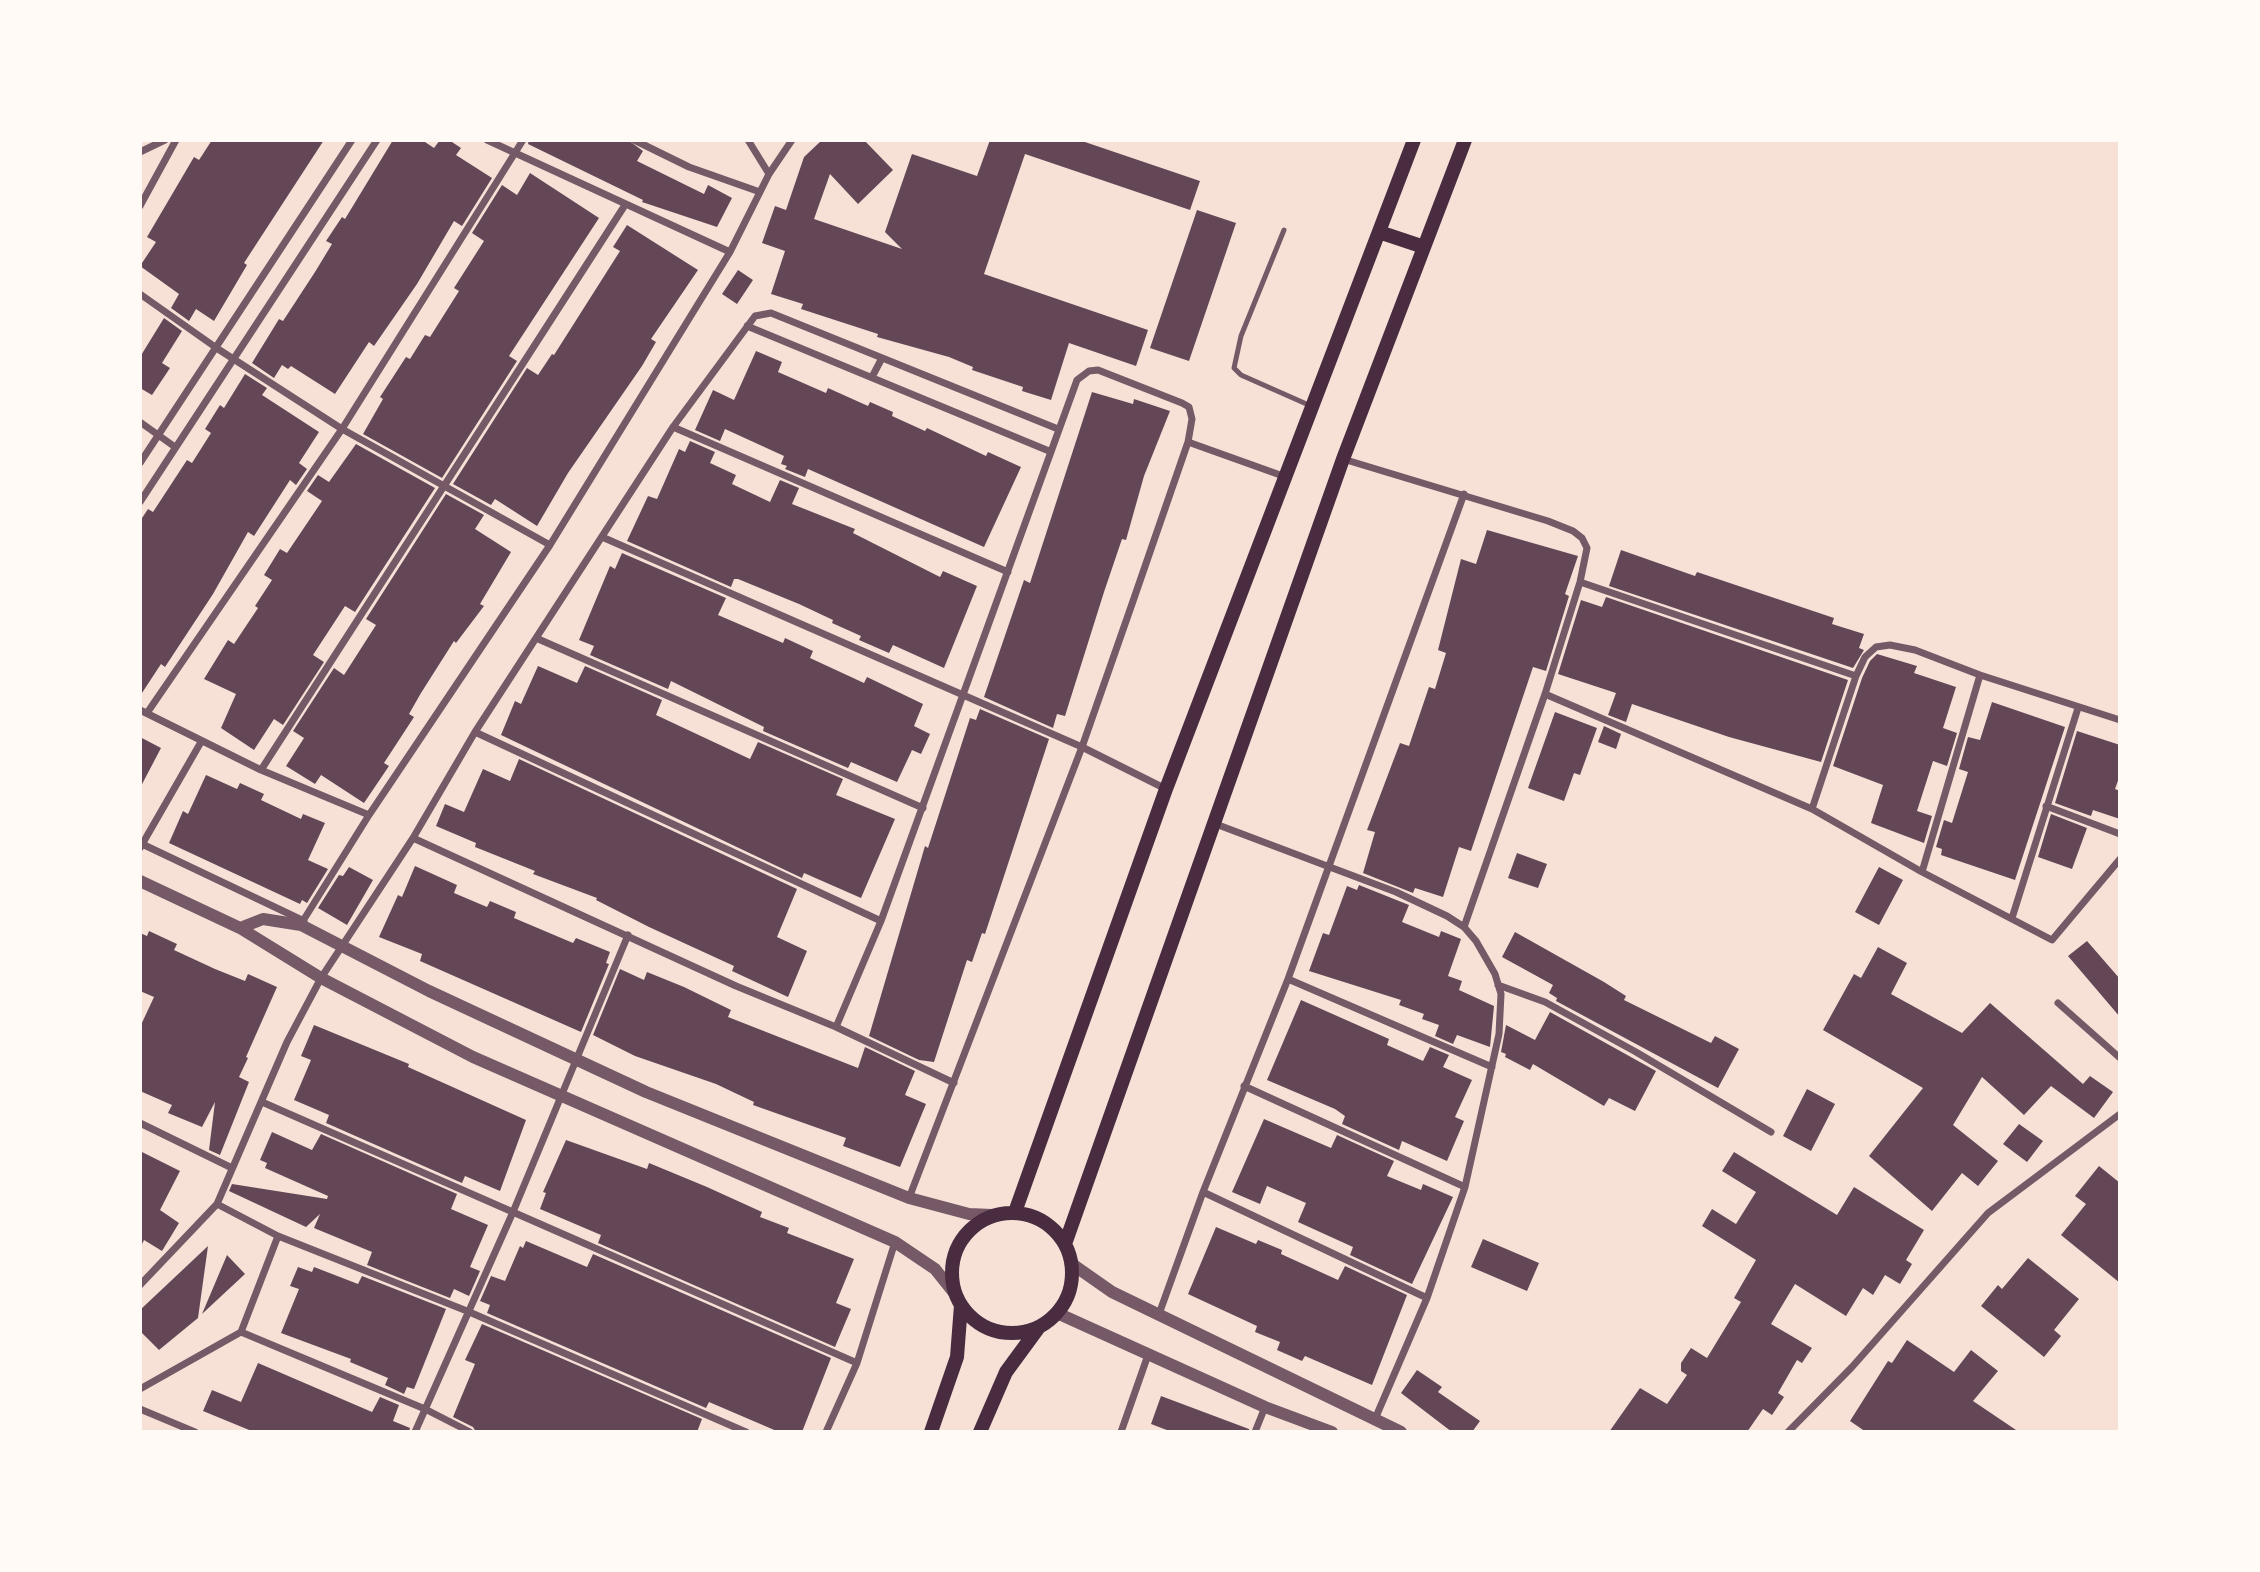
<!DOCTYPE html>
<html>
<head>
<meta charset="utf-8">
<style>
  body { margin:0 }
  #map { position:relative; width:2260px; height:1572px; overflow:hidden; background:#f7e1d7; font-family:Merriweather,serif }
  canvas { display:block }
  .frame { position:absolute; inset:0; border:142px solid #fffaf5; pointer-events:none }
</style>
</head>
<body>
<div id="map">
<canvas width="2260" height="1572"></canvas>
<div class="frame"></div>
</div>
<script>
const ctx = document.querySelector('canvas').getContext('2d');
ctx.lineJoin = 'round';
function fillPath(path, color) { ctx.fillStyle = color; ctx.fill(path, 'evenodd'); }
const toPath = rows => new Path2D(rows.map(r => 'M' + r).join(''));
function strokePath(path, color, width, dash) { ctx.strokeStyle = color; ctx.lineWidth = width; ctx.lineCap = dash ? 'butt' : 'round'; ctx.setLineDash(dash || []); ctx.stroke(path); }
const building = toPath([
  [212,140,324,140,244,263,247,265,214,321,196,309,189,321,171,308,179,294,140,266,156,242,147,237,194,157,199,160],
  [393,140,422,140,434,148,440,140,449,140,461,148,456,155,492,178,462,226,454,221,417,284,374,346,369,342,335,394,291,366,288,369,282,365,274,378,252,363,279,319,283,321,315,272,332,244,326,241,342,217,345,219],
  [529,140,628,140,643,151,637,161,704,194,708,185,732,198,717,227,642,202,643,200,528,144],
  [822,140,864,140,893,170,858,204,830,174,814,219,902,249,885,232,912,154,977,176,990,140,1079,140,1200,181,1190,210,1025,154,984,274,1148,330,1136,366,1069,343,1051,400,1022,391,1023,387,972,370,973,367,949,357,877,337,878,334,801,309,803,304,771,294,785,251,762,243,775,206,786,210,804,157],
  [530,173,599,218,509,356,517,361,442,478,363,434,383,399,380,397,406,357,410,359,425,335,430,337,459,291,454,288,484,241,472,233,502,185,517,195],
  [1197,210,1236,223,1189,361,1150,348],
  [627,225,698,270,651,339,656,342,642,366,568,473,537,526,495,499,491,505,453,484,527,368,538,375,552,354,554,355,620,251,613,247],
  [738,270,753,280,737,304,722,294],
  [164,318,182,331,162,363,170,368,152,395,140,388,140,357],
  [756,351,782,362,778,372,826,393,828,388,868,406,870,402,893,412,892,416,925,431,927,428,986,456,988,452,1021,467,984,547,808,469,805,477,785,469,787,466,781,464,784,456,725,429,720,441,695,430,713,390,734,400],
  [245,374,267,388,262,395,319,432,299,463,307,469,296,485,290,480,254,536,248,532,213,594,165,667,161,664,140,696,140,521,148,509,153,512,187,460,192,463,211,433,205,429,220,405,224,408],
  [1092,392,1133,404,1134,399,1170,411,1144,476,1126,540,1122,539,1104,592,1065,716,1057,714,1053,728,984,697,1024,580,1030,583],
  [690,441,715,452,710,463,736,475,732,484,770,502,780,480,799,488,792,504,855,529,853,533,940,577,943,571,977,586,944,668,893,645,889,653,859,640,861,636,832,623,833,620,799,604,738,579,734,579,731,587,627,541,648,496,657,499,679,449,685,452],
  [356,444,435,488,355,612,345,606,313,655,324,662,283,725,274,719,254,750,221,728,236,694,204,679,228,640,234,644,258,608,255,606,272,580,264,575,280,549,287,553,322,501,307,491,318,475,329,482],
  [446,494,484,515,475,529,511,552,480,604,484,606,456,643,454,641,421,693,409,714,414,717,384,763,389,766,364,803,321,775,315,784,286,766,304,738,293,731,334,668,344,675,376,625,366,619],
  [1487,530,1578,556,1565,594,1569,596,1546,671,1533,667,1471,851,1459,847,1443,897,1415,888,1413,893,1363,873,1375,832,1367,830,1400,743,1409,746,1429,687,1435,689,1446,653,1438,650,1461,559,1476,564],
  [1621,550,1695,576,1697,572,1834,618,1832,624,1864,634,1859,648,1864,650,1853,668,1609,586],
  [622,553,726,598,718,615,783,643,785,638,813,651,810,658,864,683,867,677,923,704,914,726,930,734,921,754,912,750,897,782,851,762,848,768,763,731,764,727,671,681,668,689,590,655,594,646,579,640,610,566,615,569],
  [1606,597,1848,680,1821,762,1729,737,1632,704,1626,722,1608,715,1616,693,1558,674,1581,600,1602,607],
  [1877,654,1917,666,1914,673,1956,687,1943,728,1957,733,1947,766,1933,761,1917,811,1932,816,1924,843,1871,823,1883,785,1833,766,1862,678,1870,661],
  [538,666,577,683,585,666,662,700,656,715,750,759,758,742,843,779,836,795,895,819,861,898,804,873,802,878,501,735,515,701,521,704],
  [1992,702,2065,727,2015,880,1941,855,1942,849,1936,847,1944,820,1952,823,1968,772,1959,769,1968,737,1980,740],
  [980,709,1049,739,985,934,982,933,972,962,967,960,934,1062,919,1060,869,1036,925,846,928,848,970,718,976,720],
  [1555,712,1597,728,1580,775,1574,773,1564,801,1528,788],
  [1604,726,1621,734,1616,749,1598,742],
  [2077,731,2120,745,2120,775,2115,789,2120,791,2120,819,2093,810,2091,816,2055,803],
  [140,737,161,748,140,788],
  [519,759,797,889,777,937,807,951,788,997,732,971,734,966,649,927,596,900,597,898,533,874,535,871,475,847,476,843,436,826,445,804,464,812,483,769,510,781],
  [206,775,237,789,240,783,264,794,261,800,301,819,303,814,325,823,308,860,328,869,307,903,302,900,300,904,169,843,183,811,188,814],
  [2051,814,2087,828,2072,869,2038,857],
  [1517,853,1547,864,1538,888,1508,878],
  [415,866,457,885,454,893,487,907,490,901,516,912,514,918,573,943,576,938,610,952,606,963,609,964,581,1032,420,961,422,954,379,937,398,895,402,897],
  [349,867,373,880,347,925,318,908,339,875,343,876],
  [1879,867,1903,880,1879,925,1855,912],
  [1359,885,1409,905,1402,922,1439,937,1441,931,1461,939,1448,976,1462,981,1459,990,1494,1006,1490,1047,1457,1035,1453,1044,1435,1036,1439,1025,1422,1019,1424,1014,1399,1005,1401,1000,1309,971,1323,933,1329,935,1347,886,1357,890],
  [149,931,177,944,174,950,215,969,245,981,248,974,277,987,246,1057,248,1058,239,1077,249,1082,220,1155,209,1150,215,1102,202,1127,168,1113,172,1105,140,1091,140,1027,154,997,140,991,140,933,147,936],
  [1515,932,1604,982,1626,996,1624,1000,1711,1043,1715,1036,1739,1049,1718,1088,1556,1001,1557,998,1549,993,1553,985,1502,957],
  [2087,941,2120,979,2120,1017,2068,956],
  [1878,947,1907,963,1891,994,1962,1033,1990,1003,2083,1084,2090,1076,2113,1092,2094,1118,2051,1086,2024,1115,1982,1077,1953,1125,1998,1161,1978,1186,1962,1173,1932,1211,1869,1156,1923,1088,1823,1030,1854,974,1861,978],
  [620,969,644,980,647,972,684,987,731,1010,728,1017,858,1068,865,1047,915,1071,905,1095,926,1104,900,1167,843,1146,846,1138,753,1105,754,1102,716,1084,635,1056,593,1035],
  [1301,1000,1389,1039,1387,1045,1423,1061,1430,1047,1449,1055,1443,1067,1472,1080,1455,1117,1464,1121,1447,1161,1402,1141,1399,1150,1342,1124,1345,1116,1335,1109,1267,1080],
  [1550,1012,1656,1071,1635,1111,1609,1098,1604,1106,1533,1064,1530,1070,1505,1057,1506,1054,1501,1052,1506,1025,1535,1040],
  [314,1025,409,1064,408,1067,526,1120,500,1191,465,1176,462,1183,326,1123,329,1115,294,1100,311,1060,301,1056],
  [1807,1089,1835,1104,1811,1151,1783,1136],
  [1264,1119,1331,1148,1337,1135,1394,1161,1387,1176,1421,1190,1423,1184,1453,1197,1412,1284,1350,1255,1353,1247,1298,1222,1306,1203,1267,1186,1260,1204,1232,1192],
  [2019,1124,2043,1141,2027,1162,2003,1144],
  [272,1132,312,1150,321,1134,457,1194,451,1209,488,1225,470,1267,480,1271,469,1296,454,1289,450,1298,367,1265,372,1252,314,1228,320,1214,306,1227,229,1191,232,1184,327,1199,328,1196,265,1168,267,1163,260,1160],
  [566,1140,647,1169,649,1163,707,1187,762,1212,760,1217,789,1228,787,1233,854,1259,836,1303,851,1309,835,1347,598,1243,601,1235,540,1209,546,1193,543,1192],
  [140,1151,180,1171,160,1210,179,1223,162,1251,144,1240,140,1248],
  [1734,1152,1837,1215,1854,1187,1924,1230,1906,1260,1912,1264,1900,1284,1885,1275,1873,1295,1863,1288,1846,1316,1795,1284,1771,1324,1812,1348,1802,1363,1797,1360,1778,1393,1784,1397,1772,1415,1763,1409,1747,1432,1609,1432,1640,1388,1667,1404,1687,1375,1681,1371,1681,1363,1691,1348,1707,1358,1741,1302,1734,1298,1756,1260,1702,1226,1712,1209,1736,1224,1756,1192,1722,1171],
  [2099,1166,2120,1183,2120,1283,2061,1235,2086,1204,2075,1196],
  [1216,1227,1256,1244,1258,1240,1282,1250,1281,1254,1338,1280,1345,1266,1407,1295,1372,1385,1305,1356,1302,1361,1277,1350,1280,1342,1255,1332,1257,1326,1188,1294],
  [1483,1239,1539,1263,1527,1291,1471,1267],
  [526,1241,587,1267,593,1254,831,1358,802,1432,779,1432,709,1402,706,1408,487,1313,490,1305,480,1301,491,1276,505,1281,520,1246,523,1248],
  [208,1246,198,1318,159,1350,140,1331,140,1310],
  [227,1255,245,1274,202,1314],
  [2028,1258,2079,1299,2054,1330,2061,1336,2044,1357,1981,1306,1998,1285,2002,1289],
  [298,1267,312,1272,314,1267,358,1284,362,1276,446,1309,414,1389,407,1387,404,1394,385,1385,388,1378,350,1362,351,1359,281,1333,299,1289,290,1286],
  [482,1324,702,1419,697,1432,476,1432,473,1427,453,1417,475,1364,465,1360],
  [1907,1340,1954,1372,1971,1350,1998,1371,1973,1401,2019,1432,1866,1432,1850,1421,1888,1361,1892,1363],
  [258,1363,372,1412,380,1397,399,1405,393,1421,410,1428,409,1432,254,1432,203,1411,212,1390,241,1402],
  [1417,1370,1442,1387,1438,1392,1480,1421,1472,1432,1452,1432,1401,1393],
  [1161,1396,1249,1429,1249,1432,1172,1432,1151,1424]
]);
const service = toPath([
  [1284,230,1241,336,1234,368,1241,375,1311,406]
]);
const minor = toPath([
  [487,140,730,252],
  [634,140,689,167,760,192],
  [748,140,769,174],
  [140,152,165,140],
  [140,206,176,140],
  [140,294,218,349,342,429,550,545],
  [747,326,1049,451],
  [872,377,882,358],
  [140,422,175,447],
  [673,427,1008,572],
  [1188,442,1283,476],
  [1343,459,1548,521,1573,531,1582,538,1587,548,1580,582,1545,694,1464,927],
  [140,463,352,140],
  [140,502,377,140],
  [602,537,1082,747,1166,789],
  [1580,582,1856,676],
  [536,638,923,808],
  [1545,694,1812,809,1922,872,2052,940,2120,859],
  [140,710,261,770,369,815,550,545,730,252,769,174,792,140],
  [147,713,342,429,523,140],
  [475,732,881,921],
  [261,770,625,205],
  [2046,806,2120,834],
  [1812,809,1856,676,1865,657,1876,647,1890,645,1915,650,1980,675,2120,720],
  [1213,823,1396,892,1447,916,1464,927,1476,941,1495,974,1501,994,1499,1034,1465,1187,1427,1298,1375,1419],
  [413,838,736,986,836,1027,954,1083],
  [140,843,304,921],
  [140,848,201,742],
  [1922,872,1980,675],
  [2012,918,2078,708],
  [301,924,369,815],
  [1288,979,1492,1067],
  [1498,985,1545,1002,1636,1052,1771,1132],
  [2058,1003,2120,1058],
  [836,1027,881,921,1077,380,1089,371,1098,370,1182,403,1189,407,1192,419,1188,442,1132,604,1082,747,909,1198],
  [1244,1086,1465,1187],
  [262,1102,857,1363],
  [140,1123,232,1168],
  [1203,1192,1427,1298],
  [217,1204,278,1236,467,1311,746,1432],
  [140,1285,217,1204,287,1042,321,978,413,838,475,732,673,427,755,316,771,313,1058,429],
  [1159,1314,1203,1192,1288,979,1464,494],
  [241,1332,425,1409,470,1432],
  [140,1389,241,1332,278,1236],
  [140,1409,195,1432],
  [415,1432,513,1212,628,935],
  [826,1432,857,1363,895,1242],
  [1121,1432,1148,1355],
  [1255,1432,1265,1407],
  [1788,1432,1852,1367,1988,1213,2120,1114]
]);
const tertiary = toPath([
  [140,881,240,928,321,978,473,1057,895,1242,935,1269,955,1294],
  [240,928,263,919,301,925,429,991,646,1092,909,1198,969,1214,992,1215],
  [1072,1264,1112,1292,1401,1432],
  [1057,1313,1265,1407,1332,1432]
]);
const secondary = toPath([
  [1379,232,1424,247],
  [1015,1212,1166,789,1414,140],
  '952 1273a60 60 0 1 1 120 0a60 60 0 1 1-120 0Z',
  [1065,1244,1343,459,1465,140],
  [931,1432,957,1357,961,1305],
  [980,1432,1006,1372,1039,1327]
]);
fillPath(building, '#644757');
strokePath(service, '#755966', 5);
strokePath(minor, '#755966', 7);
strokePath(tertiary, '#755966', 12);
strokePath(secondary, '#4a2c40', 14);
</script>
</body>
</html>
